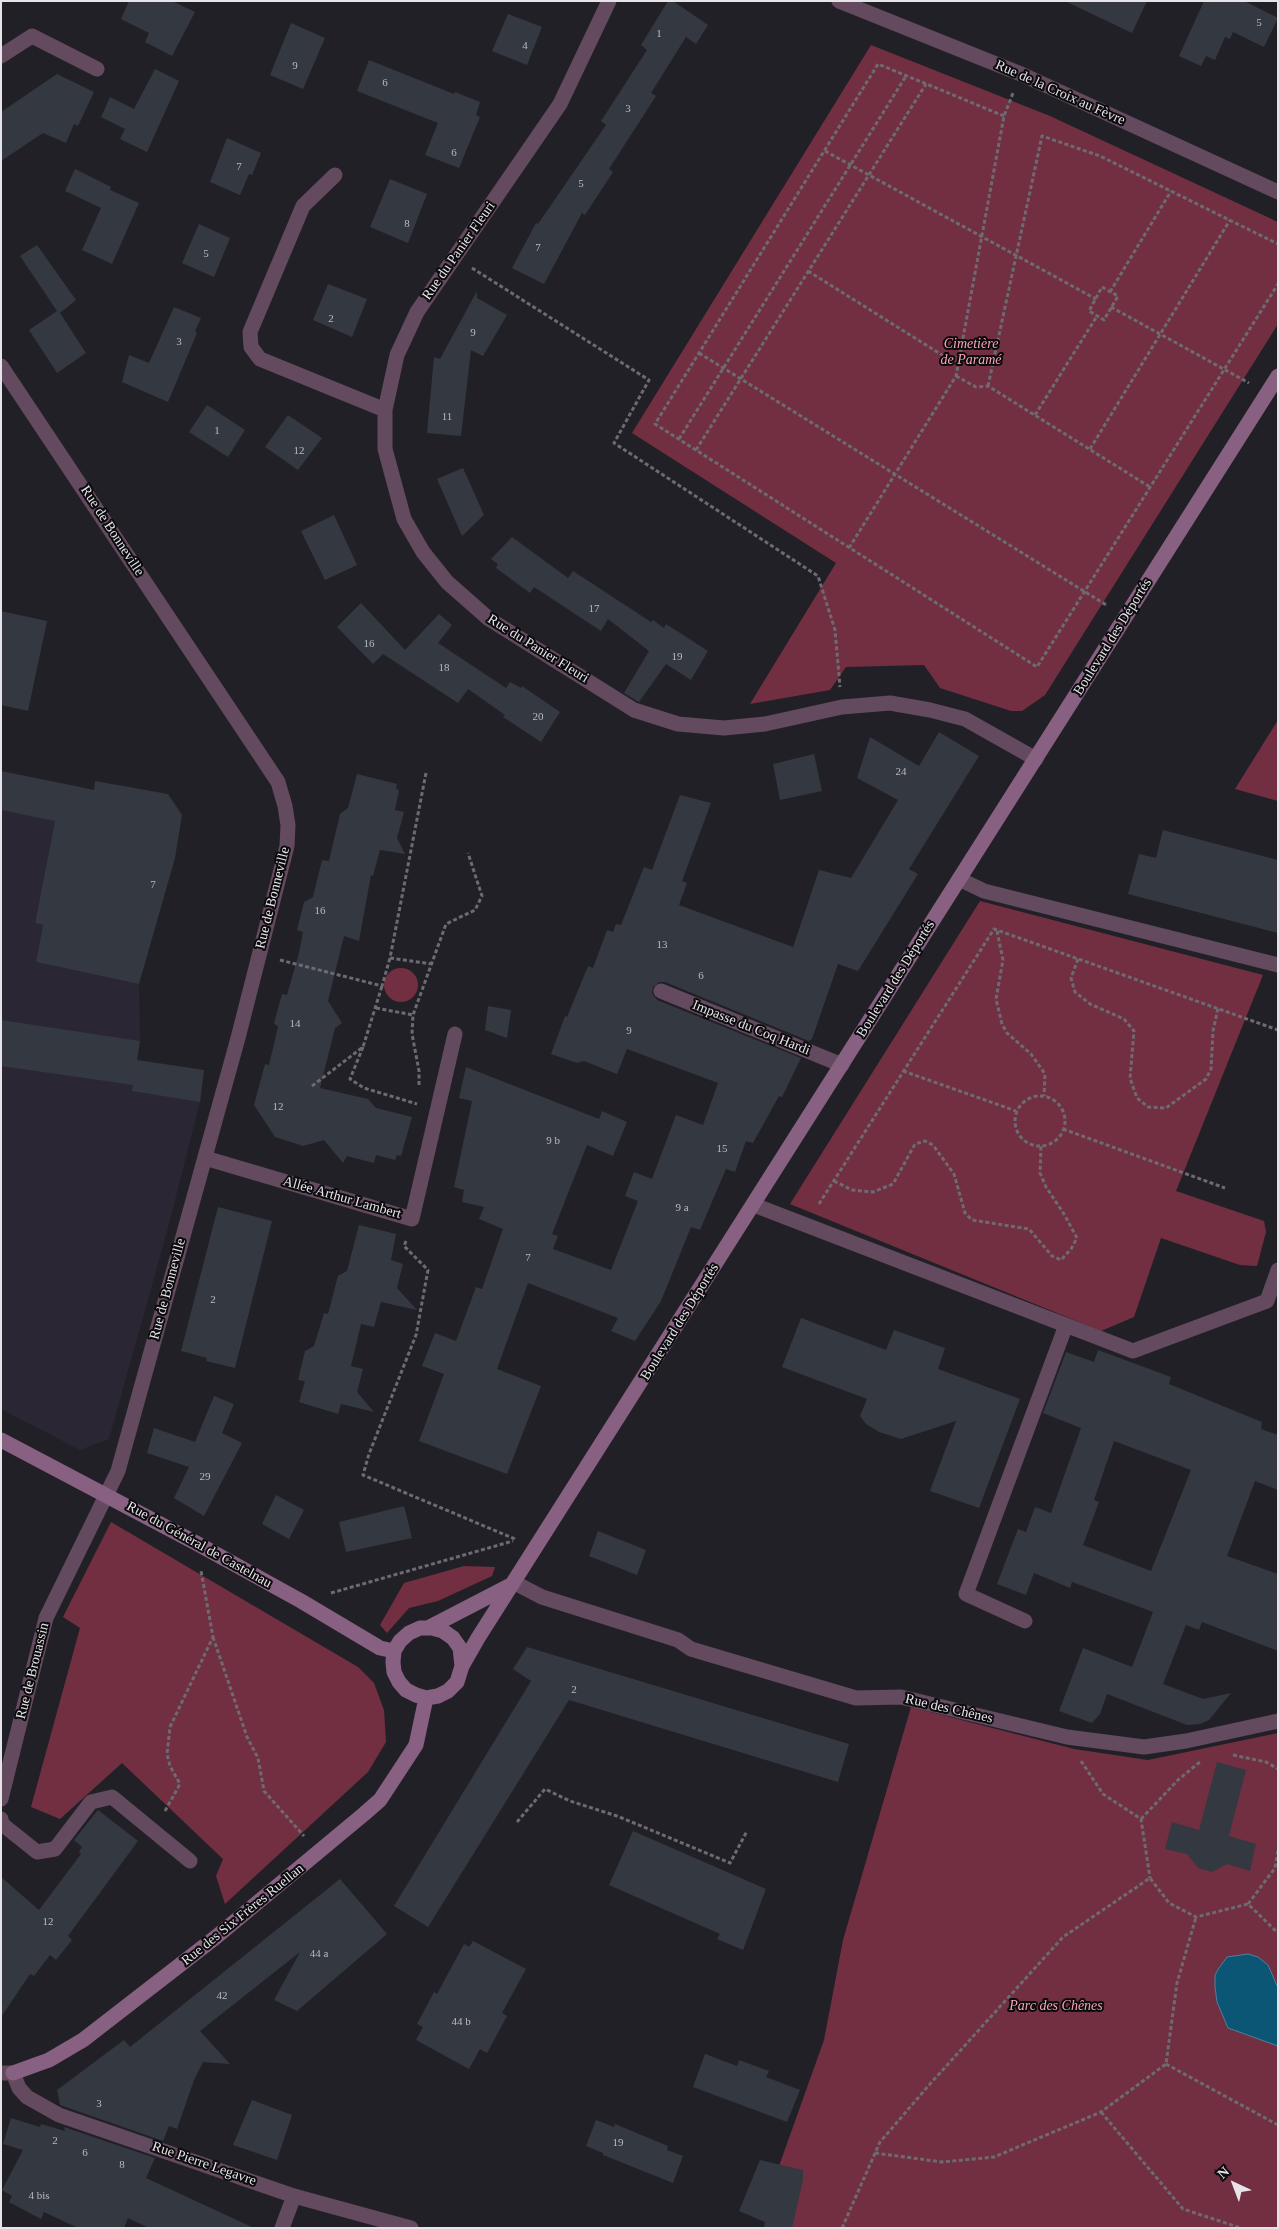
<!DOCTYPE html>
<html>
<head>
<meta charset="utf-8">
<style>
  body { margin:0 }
  #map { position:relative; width:1279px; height:2229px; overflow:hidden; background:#222027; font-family:"Times New Roman",serif }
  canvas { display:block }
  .frame { position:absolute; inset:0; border:2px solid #e6e4e9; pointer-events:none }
  .north { position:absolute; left:1209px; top:2159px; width:50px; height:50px; -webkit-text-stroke:4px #0b0a0d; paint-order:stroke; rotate:317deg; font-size:14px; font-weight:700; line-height:20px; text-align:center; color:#e6e4e9 }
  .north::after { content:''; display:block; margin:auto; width:18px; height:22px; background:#e6e4e9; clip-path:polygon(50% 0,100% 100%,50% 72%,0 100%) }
</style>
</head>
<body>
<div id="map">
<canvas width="1279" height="2229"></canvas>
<div class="frame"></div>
<div class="north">N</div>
</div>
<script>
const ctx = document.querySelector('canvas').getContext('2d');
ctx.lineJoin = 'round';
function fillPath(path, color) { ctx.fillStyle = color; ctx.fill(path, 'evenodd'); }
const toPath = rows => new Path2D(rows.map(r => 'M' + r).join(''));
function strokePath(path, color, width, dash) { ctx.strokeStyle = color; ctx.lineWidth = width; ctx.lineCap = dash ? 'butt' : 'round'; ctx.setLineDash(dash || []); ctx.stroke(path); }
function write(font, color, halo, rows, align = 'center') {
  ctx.font = font + ' "Times New Roman",serif'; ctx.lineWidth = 4; ctx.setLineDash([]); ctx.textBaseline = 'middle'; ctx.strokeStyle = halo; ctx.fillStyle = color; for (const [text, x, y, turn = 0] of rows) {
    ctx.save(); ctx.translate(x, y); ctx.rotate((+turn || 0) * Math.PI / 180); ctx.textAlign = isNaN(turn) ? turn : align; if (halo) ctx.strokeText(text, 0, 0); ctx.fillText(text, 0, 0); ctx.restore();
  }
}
const built = toPath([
  [1,771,82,787,74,824,55,822,35,923,43,925,36,962,139,984,140,1041,137,1060,204,1070,200,1102,169,1224,109,1439,80,1450,1,1409]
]);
const green = toPath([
  [871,45,1050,116,1278,222,1278,324,1045,695,1022,711,1011,711,940,688,924,665,846,667,830,690,750,704,836,563,632,433],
  [1278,720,1278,801,1235,789],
  [980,901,1263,975,1176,1191,1264,1221,1266,1232,1257,1266,1240,1265,1161,1238,1134,1317,1101,1331,790,1204],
  '384 985a17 17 0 1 1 34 0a17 17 0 1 1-34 0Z',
  [111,1522,358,1667,374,1683,384,1710,386,1742,368,1772,225,1904,216,1876,223,1859,122,1763,60,1819,31,1807,80,1628,63,1617],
  [464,1566,495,1567,492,1576,438,1601,409,1608,387,1633,380,1625,404,1583],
  [911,1707,1074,1749,1148,1760,1278,1733,1278,2228,767,2228,779,2166,824,2040,843,1940]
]);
const water = toPath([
  [1248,1954,1258,1957,1268,1965,1278,1988,1278,2046,1228,2028,1217,2002,1215,1987,1215,1975,1219,1968,1227,1957,1248,1954]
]);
const building = toPath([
  [129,1,172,1,195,12,172,56,145,42,149,33,121,19],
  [668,1,673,1,708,25,696,44,686,37,651,93,656,96,609,169,613,172,585,215,582,213,544,284,512,268,536,223,538,224,606,125,601,121,647,50,641,45],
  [1065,1,1147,1,1132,33],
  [1204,1,1244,1,1278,18,1264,47,1233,32,1230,39,1225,37,1215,60,1206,56,1201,66,1179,56],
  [508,14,542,27,527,65,492,51],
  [291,23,325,38,303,89,270,75],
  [369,60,454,94,455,92,480,102,476,115,480,117,459,168,425,155,438,123,357,91],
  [155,69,179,81,147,152,120,139,125,129,101,117,110,97,134,109],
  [57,74,94,92,78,126,74,124,66,143,43,133,1,161,1,112],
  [227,138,261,153,252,175,249,174,240,195,210,182],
  [75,169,111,187,110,190,139,203,112,264,82,250,101,208,65,191],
  [390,179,427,194,408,243,370,227],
  [199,224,230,238,214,277,182,263],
  [37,245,76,300,60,313,86,353,57,373,29,330,57,311,20,256],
  [328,284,367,299,352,337,313,320],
  [477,291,477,298,507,315,483,356,471,350,461,436,427,433,434,357,440,359],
  [174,307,201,318,195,331,197,333,168,402,122,382,129,355,149,363],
  [207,405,245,430,228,457,189,432],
  [288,415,322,438,298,470,265,447],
  [463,468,484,515,462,536,437,479],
  [334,515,357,565,325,580,301,531],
  [512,537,568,578,573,571,651,622,653,620,664,628,666,624,708,651,691,680,666,664,639,702,624,693,649,651,608,619,601,631,534,587,530,593,496,568,498,564,491,559],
  [361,603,405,650,439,614,452,625,438,643,506,688,510,682,521,688,522,686,560,712,541,742,503,717,505,715,468,689,458,703,383,654,373,664,337,627],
  [1,611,47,621,28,711,1,705],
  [939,732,979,756,909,869,918,874,858,971,838,964,812,1039,809,1041,665,982,659,982,653,987,652,993,657,1000,801,1058,782,1097,779,1096,753,1143,746,1141,735,1172,726,1169,700,1230,691,1227,661,1301,635,1341,611,1331,618,1318,528,1283,497,1369,541,1386,507,1474,419,1441,444,1374,422,1366,435,1333,456,1341,476,1287,482,1289,503,1229,479,1219,484,1207,462,1202,464,1190,454,1187,472,1101,459,1098,466,1067,599,1119,602,1111,627,1122,613,1156,587,1145,552,1234,558,1236,553,1249,611,1270,638,1201,625,1196,634,1172,652,1179,676,1115,703,1125,718,1083,627,1049,617,1074,584,1061,577,1063,551,1054,565,1016,567,1017,588,966,593,968,607,930,613,932,616,924,621,925,644,867,652,870,680,795,711,803,682,881,687,883,679,905,793,947,819,870,851,878,898,800,857,778,870,737,919,766],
  [814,754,822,791,780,800,773,764],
  [1,771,94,790,95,781,168,794,182,815,175,858,139,984,36,962,43,925,35,923,55,821,1,810],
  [357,774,397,784,396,789,399,790,395,810,404,812,397,838,405,854,380,850,373,876,371,875,359,941,344,936,328,1001,342,1023,335,1028,320,1088,368,1099,376,1108,412,1117,401,1156,397,1155,395,1160,376,1155,374,1163,347,1156,343,1163,324,1140,303,1146,275,1137,254,1105,265,1064,269,1065,278,1027,274,1023,282,994,287,995,299,953,303,932,297,930,304,902,313,897,322,860,329,861,340,814,348,808],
  [1163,830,1278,860,1278,933,1128,894,1139,854,1156,858],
  [488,1006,511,1010,507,1038,485,1030],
  [1,1020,140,1041,137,1060,204,1070,200,1102,132,1091,133,1085,1,1066],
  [218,1207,272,1221,235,1368,206,1361,207,1358,181,1351],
  [359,1225,396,1234,391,1260,403,1264,397,1288,417,1310,381,1302,374,1327,361,1324,351,1366,363,1369,357,1392,374,1412,341,1404,338,1414,299,1402,305,1381,298,1380,305,1351,314,1346,324,1313,328,1314,338,1276,347,1271],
  [801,1318,886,1350,894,1330,945,1348,938,1369,1020,1399,979,1508,930,1491,956,1421,901,1439,879,1432,866,1424,860,1416,867,1399,782,1367],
  [1098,1350,1171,1377,1169,1384,1262,1422,1261,1429,1278,1435,1278,1490,1255,1481,1227,1556,1278,1574,1278,1651,1202,1622,1199,1630,1186,1625,1163,1684,1203,1699,1231,1693,1209,1720,1200,1724,1187,1725,1107,1694,1100,1714,1092,1723,1059,1711,1083,1648,1132,1667,1153,1612,1072,1582,1070,1588,1034,1573,1026,1595,997,1584,1018,1529,1026,1532,1035,1507,1051,1513,1081,1428,1043,1413,1066,1352,1094,1362],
  [1114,1441,1191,1470,1151,1571,1083,1545,1099,1502,1094,1500],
  [214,1396,234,1404,222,1433,242,1443,204,1516,174,1498,189,1467,147,1453,154,1428,195,1442],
  [276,1495,304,1510,289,1539,262,1524],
  [404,1506,412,1538,346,1552,339,1522],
  [598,1531,646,1550,637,1575,589,1556],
  [527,1647,849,1744,838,1782,569,1700,428,1927,394,1906,531,1681,513,1669],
  [1217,1762,1246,1770,1229,1836,1256,1844,1250,1871,1227,1864,1212,1872,1198,1868,1187,1854,1165,1849,1172,1822,1199,1830],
  [98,1810,138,1841,68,1936,72,1940,56,1960,50,1955,34,1976,30,1974,1,2017,1,1877,39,1910,81,1854,79,1852,82,1847,74,1840],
  [633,1831,766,1889,743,1950,717,1939,720,1934,609,1885],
  [340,1879,387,1934,297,2011,274,2000,300,1952,200,2031,230,2064,203,2062,194,2080,177,2129,169,2126,163,2141,60,2105,57,2090,124,2040,130,2047],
  [473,1941,526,1969,502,2013,507,2016,487,2053,480,2049,469,2069,416,2040,423,2027,417,2024,434,1992,437,1994,464,1944,469,1947],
  [705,2054,737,2066,739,2060,769,2071,766,2077,800,2090,787,2122,693,2087],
  [252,2100,292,2115,277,2160,233,2145],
  [11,2118,40,2127,41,2124,65,2131,64,2127,155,2158,146,2178,254,2228,149,2228,128,2218,124,2228,78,2228,44,2212,41,2219,9,2202,12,2196,2,2190,23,2150,3,2144],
  [596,2120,614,2127,615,2124,668,2146,667,2150,683,2156,673,2183,603,2155,603,2153,586,2146],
  [760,2160,803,2170,803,2180,792,2228,764,2228,765,2222,739,2211]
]);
const path = toPath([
  [1004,116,878,64,655,424,1037,667,1278,284],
  [825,151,1096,299],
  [472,268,649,380,614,443,818,576,835,630,840,687],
  [808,271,958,365],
  [1102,287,1118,296,1104,320,1089,311,1102,287],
  [1110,292,1171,191],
  [1111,307,1249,383],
  [699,353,1108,606],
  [956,376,976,387,988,386,1150,487],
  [988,386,1042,136,1100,156,1278,244],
  [1035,415,1097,316],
  [679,439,906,76],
  [1090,449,1230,220],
  [696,450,926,84],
  [849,548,956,376,1004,116,1013,93],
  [426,773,390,958,432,964],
  [997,931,1003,960,996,999,1002,1024,1007,1033,1031,1054,1045,1074,1044,1096],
  [1078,959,1071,978,1075,992,1090,1004,1124,1019,1134,1031,1130,1078,1137,1098,1148,1107,1166,1108,1206,1079,1211,1069,1213,1031,1218,1008],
  [280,960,382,986,390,958],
  [376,1008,413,1015],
  [363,1047,350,1079,364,1088,417,1104],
  [903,1071,1016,1111],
  [419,1085,419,1071,412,1034,413,1015,446,924,475,910,482,896,468,853],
  [312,1086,363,1047,382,986],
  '1015 1121a25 25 0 1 1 50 0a25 25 0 1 1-50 0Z',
  [1063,1129,1225,1188],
  [834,1181,852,1190,873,1192,893,1184,915,1144,925,1141,933,1145,954,1174,965,1213,972,1220,1029,1229,1052,1256,1061,1260,1071,1249,1077,1238,1064,1214,1046,1187,1040,1173,1041,1146],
  [819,1204,994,929,1278,1030],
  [406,1241,404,1246,428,1270,416,1335,369,1454,363,1475,515,1539],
  [331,1593,513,1541],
  [213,1637,247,1737,258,1758,264,1791,304,1836],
  [1233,1755,1266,1762,1278,1769],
  [1081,1761,1103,1794,1141,1819,1150,1878],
  [165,1811,180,1784,170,1766,167,1754,170,1727,213,1637,201,1571],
  [1141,1819,1178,1780,1201,1761],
  [517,1822,545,1789,570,1801,617,1816,730,1863,747,1831],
  [1248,1904,1275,1868,1278,1850],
  [1166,2064,1278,2125],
  [1101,2112,1183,2209,1241,2228],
  [875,2153,942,2162,994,2157,1101,2112,1166,2064,1177,1983,1196,1917],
  [842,2228,880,2142,930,2084,1063,1937,1150,1878,1169,1903,1196,1917,1248,1904,1278,1933]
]);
const service = toPath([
  [959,879,984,891,1278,965],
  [754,1205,1133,1351,1267,1301,1278,1270],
  [1025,1621,966,1594,1066,1325]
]);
const minor = toPath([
  [609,1,560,104,417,312,397,355,385,410,385,449,404,519,423,552,447,582,489,619,634,710,678,724,724,728,765,724,842,707,890,703,930,710,965,719,1036,759],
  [1,56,32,36,97,69],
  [335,175,303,206,250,332,251,347,260,359,385,410],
  [1,366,278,782,285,806,288,825,287,846,238,1038,118,1471,46,1618,1,1799],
  [661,991,842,1065],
  [205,1158,412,1219,455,1034],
  [515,1583,542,1597,678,1640,691,1649,856,1698,901,1697,1067,1737,1144,1747,1186,1741,1278,1721],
  [1,1819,2,1824,37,1852,55,1849,91,1802,112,1797,190,1861],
  [1,2073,13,2073],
  [282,2228,294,2196]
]);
const tertiary = toPath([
  [839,1,1021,74,1278,192],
  [13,2073,19,2088,27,2097,59,2115,294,2196,411,2228]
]);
const secondary = toPath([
  [1,1440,196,1543,301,1601,380,1648,394,1651],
  [428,1628,509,1586],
  [462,1666,460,1648,453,1638,443,1631,432,1628,420,1628,409,1633,400,1641,394,1651,393,1662,394,1672,399,1682,406,1690,416,1695,426,1698,438,1696,448,1691,457,1682,462,1666,478,1638,1278,376],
  [13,2073,49,2060,83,2040,216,1937,364,1814,380,1800,416,1745,426,1698]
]);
const numberNames = [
  ["5",1259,23],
  ["1",659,34],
  ["4",525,46],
  ["9",295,66],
  ["6",385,83],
  ["3",628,109],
  ["6",454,153],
  ["7",239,167],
  ["5",581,184],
  ["8",407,224],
  ["7",538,248],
  ["5",206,254],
  ["2",331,319],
  ["9",473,333],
  ["3",179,342],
  ["11",447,417],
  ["1",217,431],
  ["12",299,451],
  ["17",594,609],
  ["16",369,644],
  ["19",677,657],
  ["18",444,668],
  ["20",538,717],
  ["24",901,772],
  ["7",153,885],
  ["16",320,911],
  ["13",662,945],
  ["6",701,976],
  ["14",295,1024],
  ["9",629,1031],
  ["12",278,1107],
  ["9 b",553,1141],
  ["15",722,1149],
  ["9 a",682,1208],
  ["7",528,1258],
  ["2",213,1300],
  ["29",205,1477],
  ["2",574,1690],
  ["12",48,1922],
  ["44 a",319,1954],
  ["42",222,1996],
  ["44 b",461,2022],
  ["3",99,2104],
  ["2",55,2141],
  ["19",618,2143],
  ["6",85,2153],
  ["8",122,2165],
  ["4 bis",39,2196]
];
const streetNames = [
  ["Rue de la Croix au Fèvre",1060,93,24],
  ["Rue du Panier Fleuri",459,251,-55],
  ["Rue de Bonneville",112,531,57],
  ["Boulevard des Déportés",1113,637,-58],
  ["Rue du Panier Fleuri",538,649,32],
  ["Rue de Bonneville",273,898,-76],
  ["Boulevard des Déportés",896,979,-58],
  ["Impasse du Coq Hardi",751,1028,22],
  ["Allée Arthur Lambert",342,1198,16],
  ["Rue de Bonneville",168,1289,-75],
  ["Boulevard des Déportés",680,1322,-58],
  ["Rue du Général de Castelnau",199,1545,29],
  ["Rue de Brouassin",33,1671,-76],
  ["Rue des Chênes",949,1709,13],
  ["Rue des Six Frères Ruellan",243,1915,-39],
  ["Rue Pierre Legavre",204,2164,19]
];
const parkNames = [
  ["Cimetière",971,344],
  ["de Paramé",971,360],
  ["Parc des Chênes",1056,2006]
];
fillPath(built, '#2a2633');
fillPath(green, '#722f41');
fillPath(water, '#0b5675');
strokePath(water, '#4d8198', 1);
fillPath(building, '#343840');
strokePath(path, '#6d6b71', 3, [4, 2.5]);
strokePath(service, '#634a5f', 15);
strokePath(minor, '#634a5f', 15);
strokePath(tertiary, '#634a5f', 15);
strokePath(secondary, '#886082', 15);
write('11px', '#bab9bf', null, numberNames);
write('14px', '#e6e4e9', '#0b0a0d', streetNames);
write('italic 14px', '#fba3b6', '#0b0a0d', parkNames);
</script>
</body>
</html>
